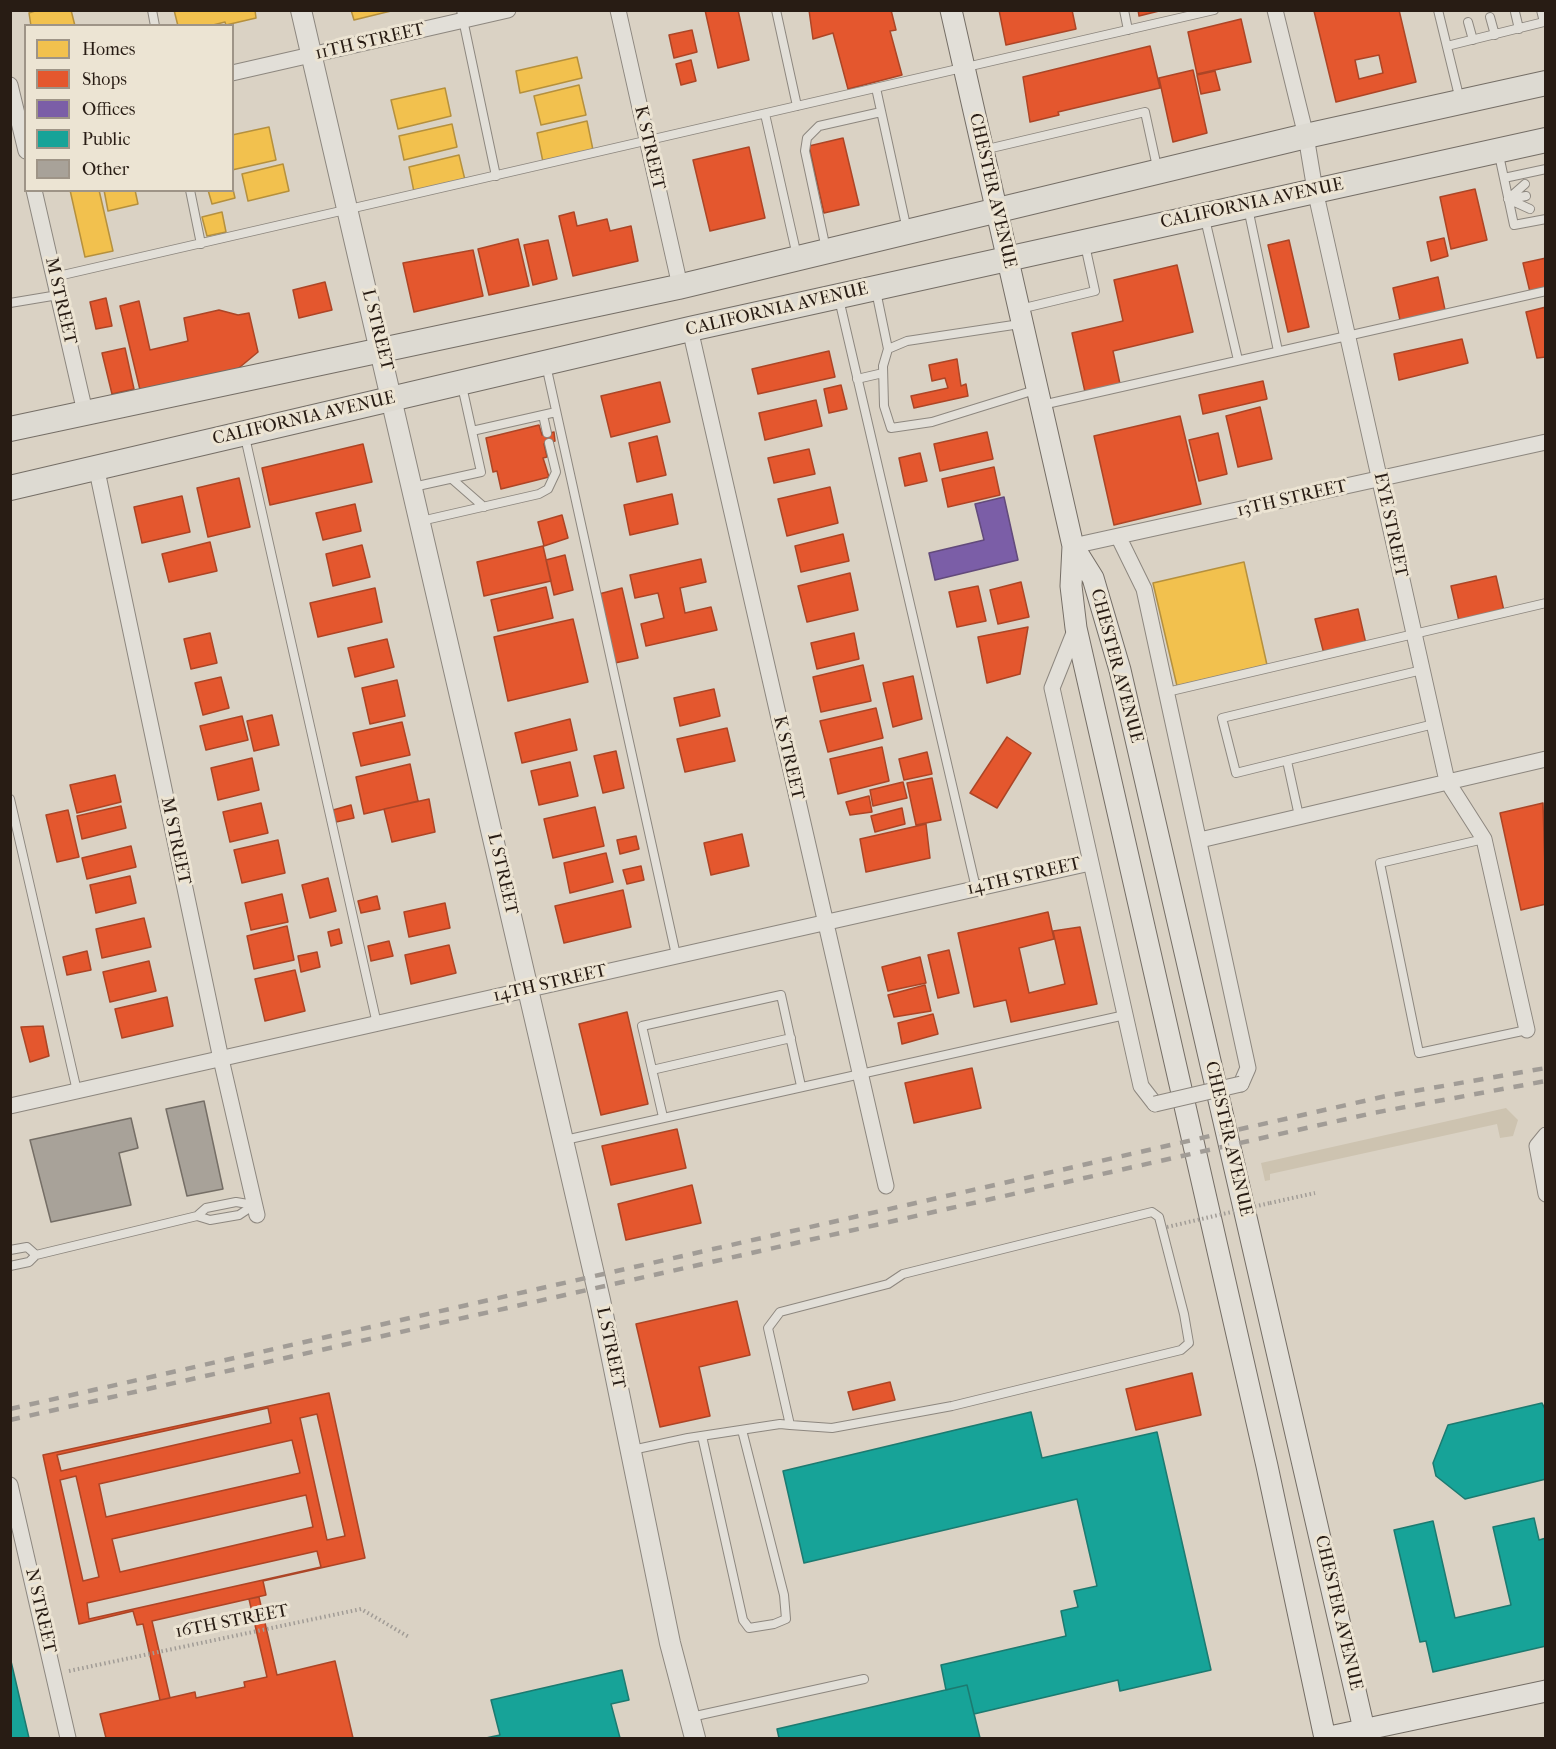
<!DOCTYPE html>
<html>
<head>
<meta charset="utf-8">
<style>
  body { margin:0 }
  #map { position:relative; width:1556px; height:1749px; overflow:hidden; background:#dad2c4; font-family:"IM FELL French Canon",serif }
  canvas { display:block }
  .frame { position:absolute; inset:0; border:12px solid #281c14; pointer-events:none }
  .legend { position:absolute; left:24px; top:24px; width:210px; height:168px; box-sizing:border-box; background:#ece4d3; border:2px solid #9e9487; margin:0; padding:8px 10px; list-style:none; font-size:18px; color:#281c14 }
  .legend li { display:flex; align-items:center; gap:12px; height:30px }
  .legend b { width:30px; border:2px solid #9e9487 }
</style>
</head>
<body>
<div id="map">
<canvas width="1556" height="1749"></canvas>
<div class="frame"></div>
<ul class="legend">
<li><b style="height:16px;background:#f2c14e"></b>Homes</li>
<li><b style="height:16px;background:#e4572e"></b>Shops</li>
<li><b style="height:16px;background:#7b5ea7"></b>Offices</li>
<li><b style="height:16px;background:#17a398"></b>Public</li>
<li><b style="height:16px;background:#a8a299"></b>Other</li>
</ul>
</div>
<script>
const ctx = document.querySelector('canvas').getContext('2d');
ctx.lineJoin = 'round';
function fillPath(path, color) { ctx.fillStyle = color; ctx.fill(path, 'evenodd'); }
const toPath = rows => new Path2D(rows.map(r => 'M' + r).join(''));
function strokePath(path, color, width, dash) { ctx.strokeStyle = color; ctx.lineWidth = width; ctx.lineCap = dash ? 'butt' : 'round'; ctx.setLineDash(dash || []); ctx.stroke(path); }
function write(font, color, halo, rows, align = 'center') {
  ctx.font = font + ' "IM FELL French Canon",serif'; ctx.lineWidth = 6; ctx.setLineDash([]); ctx.textBaseline = 'middle'; ctx.strokeStyle = halo; ctx.fillStyle = color; for (const [text, x, y, turn = 0] of rows) {
    ctx.save(); ctx.translate(x, y); ctx.rotate((+turn || 0) * Math.PI / 180); ctx.textAlign = isNaN(turn) ? turn : align; if (halo) ctx.strokeText(text, 0, 0); ctx.fillText(text, 0, 0); ctx.restore();
  }
}
const green = toPath([
  [1506,1108,1518,1120,1513,1136,1500,1138,1497,1124,1270,1174,1270,1180,1265,1181,1261,1163]
]);
const homes = toPath([
  [38,10,71,10,75,26,31,26,29,13,38,10],
  [174,10,255,10,256,18,226,25,225,22,209,26,178,26,174,10],
  [351,10,395,10,354,20,351,10],
  [577,57,582,78,520,93,516,71,577,57],
  [579,85,586,115,541,125,534,96,579,85],
  [445,88,451,116,398,129,391,100,445,88],
  [587,121,593,150,543,162,537,133,587,121],
  [452,124,457,147,404,160,399,136,452,124],
  [269,127,276,160,232,170,232,135,269,127],
  [459,155,465,180,414,192,409,167,459,155],
  [283,164,289,191,248,201,242,174,283,164],
  [232,185,235,198,212,204,208,190,232,190,232,185],
  [70,190,99,190,113,251,85,257,70,190],
  [104,190,135,190,138,204,108,211,104,190],
  [222,212,226,232,207,236,202,217,222,212],
  [1244,562,1267,665,1177,686,1153,583,1244,562]
]);
const shops = toPath([
  [705,10,738,10,749,60,718,68,705,10],
  [809,10,891,10,896,30,890,31,902,75,848,89,833,33,813,39,809,10],
  [999,10,1072,10,1076,29,1006,45,999,10],
  [1138,10,1163,10,1139,16,1138,10],
  [1399,10,1416,82,1336,102,1314,11,1399,10],
  [1379,55,1383,73,1359,79,1355,60,1379,55],
  [1241,19,1251,62,1197,74,1188,32,1241,19],
  [692,30,697,52,674,58,669,35,692,30],
  [1150,46,1160,88,1058,112,1059,115,1030,122,1023,77,1150,46],
  [691,60,696,81,681,85,676,64,691,60],
  [1193,70,1207,133,1173,142,1159,78,1193,70],
  [1215,71,1220,90,1201,94,1197,75,1215,71],
  [843,138,859,205,824,213,809,146,843,138],
  [749,147,765,218,710,231,693,160,749,147],
  [1475,189,1487,240,1451,249,1440,197,1475,189],
  [574,212,577,226,607,219,610,231,631,226,638,261,573,276,559,216,574,212],
  [1444,238,1448,256,1431,261,1427,242,1444,238],
  [518,239,529,286,489,295,478,249,518,239],
  [548,240,557,279,533,285,524,245,548,240],
  [1289,240,1309,327,1288,332,1268,245,1289,240],
  [473,250,483,296,414,312,403,263,473,250],
  [1546,258,1546,288,1530,292,1523,263,1546,258],
  [1177,265,1193,332,1113,351,1120,384,1085,392,1072,333,1123,321,1114,280,1177,265],
  [1438,277,1445,310,1400,320,1393,288,1438,277],
  [325,282,332,310,299,318,293,290,325,282],
  [106,298,112,326,96,329,90,302,106,298],
  [139,301,150,350,188,341,184,318,219,310,238,315,249,313,258,352,234,372,141,394,120,306,139,301],
  [1546,307,1546,357,1537,358,1526,312,1546,307],
  [1462,339,1468,363,1399,380,1394,354,1462,339],
  [125,348,134,389,112,394,102,353,125,348],
  [829,351,835,377,758,394,752,369,829,351],
  [957,359,961,386,966,384,968,396,914,408,911,396,948,388,945,378,932,381,929,365,957,359],
  [1263,381,1267,399,1203,414,1199,395,1263,381],
  [660,382,670,422,611,437,601,396,660,382],
  [841,385,847,409,829,413,824,389,841,385],
  [816,400,822,426,765,440,759,413,816,400],
  [1260,407,1272,459,1238,467,1226,416,1260,407],
  [1180,416,1201,504,1114,525,1094,436,1180,416],
  [539,425,542,435,554,432,555,441,544,444,547,457,543,458,549,477,501,489,497,471,493,472,486,438,539,425],
  [987,432,993,459,940,471,934,444,987,432],
  [1218,433,1227,474,1199,481,1189,440,1218,433],
  [657,436,666,475,637,482,629,443,657,436],
  [363,444,372,482,270,505,262,468,363,444],
  [809,449,815,474,774,483,768,458,809,449],
  [920,453,927,481,905,486,899,458,920,453],
  [994,467,1000,495,948,507,942,479,994,467],
  [239,478,250,527,208,537,197,488,239,478],
  [830,487,838,523,787,536,778,499,830,487],
  [672,494,678,524,630,535,624,505,672,494],
  [182,496,190,532,142,543,134,507,182,496],
  [355,504,361,531,323,540,316,513,355,504],
  [562,515,568,538,544,546,538,522,562,515],
  [843,534,849,561,801,572,795,546,843,534],
  [210,542,217,571,169,582,162,554,210,542],
  [362,545,370,577,333,586,326,554,362,545],
  [543,546,551,581,484,596,477,562,543,546],
  [565,555,573,590,554,595,546,560,565,555],
  [701,559,706,582,680,588,685,613,711,607,717,630,646,646,641,624,664,618,658,593,635,598,630,575,701,559],
  [850,573,858,610,807,622,798,586,850,573],
  [1496,576,1504,611,1459,621,1451,586,1496,576],
  [1021,582,1029,617,998,624,990,590,1021,582],
  [978,586,986,621,957,627,949,592,978,586],
  [546,587,553,618,498,631,491,600,546,587],
  [375,588,382,622,318,637,310,603,375,588],
  [622,588,638,658,615,663,599,594,622,588],
  [1358,609,1366,644,1324,654,1315,619,1358,609],
  [573,619,588,682,508,701,494,637,573,619],
  [1028,627,1020,674,987,683,978,637,1028,627],
  [210,633,217,663,191,669,184,639,210,633],
  [854,633,859,659,817,669,811,643,854,633],
  [387,639,394,667,355,677,348,648,387,639],
  [863,665,871,701,821,712,813,677,863,665],
  [913,676,922,719,893,727,883,683,913,676],
  [221,677,229,708,203,715,195,683,221,677],
  [397,680,405,716,370,724,362,688,397,680],
  [714,689,720,716,680,726,674,698,714,689],
  [876,708,883,738,828,752,820,721,876,708],
  [272,715,279,745,254,751,247,721,272,715],
  [242,716,248,740,206,750,200,726,242,716],
  [570,719,577,750,522,763,515,733,570,719],
  [402,722,410,755,361,766,353,733,402,722],
  [727,728,735,761,685,772,677,739,727,728],
  [1007,737,1031,753,997,808,970,793,1007,737],
  [882,747,889,781,838,794,830,759,882,747],
  [616,751,624,788,603,793,594,756,616,751],
  [927,752,932,774,904,780,899,759,927,752],
  [252,758,259,790,218,800,211,768,252,758],
  [570,762,578,796,539,805,531,771,570,762],
  [410,764,418,801,364,814,356,777,410,764],
  [115,775,121,802,77,813,70,785,115,775],
  [932,778,941,820,916,825,907,783,932,778],
  [903,782,907,798,873,806,870,790,903,782],
  [869,796,872,812,850,815,846,802,869,796],
  [429,799,435,832,392,842,384,809,429,799],
  [261,803,268,833,230,842,223,812,261,803],
  [1543,803,1546,904,1521,910,1500,813,1543,803],
  [351,805,354,818,336,822,333,810,351,805],
  [121,806,126,828,82,839,77,816,121,806],
  [595,807,604,846,553,858,544,819,595,807],
  [902,808,905,824,875,832,871,816,902,808],
  [68,810,79,857,57,862,46,815,68,810],
  [926,824,930,858,866,872,860,839,926,824],
  [742,834,749,866,711,875,704,843,742,834],
  [636,836,639,849,620,854,617,840,636,836],
  [278,840,285,873,242,883,234,850,278,840],
  [131,846,136,867,87,879,82,858,131,846],
  [606,853,613,882,570,893,564,863,606,853],
  [641,866,644,880,627,884,623,870,641,866],
  [130,876,136,903,96,913,90,885,130,876],
  [328,878,336,911,310,918,302,885,328,878],
  [623,890,631,927,564,943,555,906,623,890],
  [282,894,288,922,251,930,245,903,282,894],
  [377,896,380,909,361,913,358,901,377,896],
  [445,903,450,928,409,937,404,912,445,903],
  [1048,912,1054,939,1019,948,1029,993,1065,984,1053,931,1080,927,1097,1004,1011,1022,1006,1000,974,1007,958,933,1048,912],
  [144,918,151,947,102,958,96,929,144,918],
  [287,926,294,960,254,969,247,936,287,926],
  [339,929,342,943,331,946,328,932,339,929],
  [389,941,393,956,371,961,368,946,389,941],
  [449,945,456,973,411,984,405,955,449,945],
  [949,950,959,993,938,998,928,955,949,950],
  [87,951,91,970,67,975,63,957,87,951],
  [317,952,320,967,301,972,298,956,317,952],
  [920,957,926,983,888,991,882,967,920,957],
  [149,961,156,991,110,1002,103,972,149,961],
  [295,970,305,1011,265,1021,255,979,295,970],
  [925,985,931,1011,894,1017,888,995,925,985],
  [167,997,173,1026,122,1038,115,1009,167,997],
  [627,1012,648,1104,601,1115,579,1024,627,1012],
  [933,1014,938,1034,902,1044,898,1023,933,1014],
  [43,1026,49,1056,30,1062,21,1027,43,1026],
  [972,1068,981,1108,914,1123,905,1083,972,1068],
  [677,1129,686,1168,611,1185,602,1146,677,1129],
  [692,1185,701,1223,626,1240,618,1204,692,1185],
  [737,1301,750,1355,699,1367,710,1416,660,1427,636,1324,737,1301],
  [1192,1373,1201,1415,1136,1430,1126,1389,1192,1373],
  [890,1382,895,1400,853,1410,848,1392,890,1382],
  [329,1393,365,1558,263,1581,266,1595,152,1621,170,1698,160,1700,143,1624,137,1625,133,1611,79,1624,43,1455,329,1393],
  [268,1408,271,1423,61,1471,57,1455,268,1408],
  [317,1414,345,1536,327,1540,300,1418,317,1414],
  [292,1440,300,1473,106,1517,99,1484,292,1440],
  [76,1476,99,1577,83,1581,60,1480,76,1476],
  [306,1495,313,1527,120,1572,112,1539,306,1495],
  [317,1551,321,1567,89,1619,87,1603,317,1551],
  [259,1597,277,1675,335,1661,353,1738,106,1738,100,1714,195,1692,196,1698,245,1687,244,1682,267,1677,249,1599,259,1597]
]);
const offices = toPath([
  [1004,497,1018,560,935,580,929,553,984,540,975,504,1004,497]
]);
const public = toPath([
  [1542,1403,1546,1411,1546,1479,1465,1499,1436,1476,1433,1463,1448,1425,1542,1403],
  [1031,1412,1042,1458,1157,1432,1211,1670,1120,1691,1118,1680,974,1714,967,1685,946,1690,941,1665,1066,1636,1061,1611,1078,1607,1074,1591,1097,1586,1077,1499,804,1563,783,1471,1031,1412],
  [1534,1518,1539,1540,1546,1538,1546,1646,1433,1672,1426,1641,1420,1642,1394,1530,1433,1521,1455,1618,1511,1605,1493,1527,1534,1518],
  [10,1657,29,1738,10,1738,10,1657],
  [622,1670,629,1700,611,1704,620,1738,486,1738,500,1735,491,1700,622,1670],
  [967,1685,980,1738,779,1738,777,1729,967,1685]
]);
const building = toPath([
  [204,1101,223,1189,187,1196,166,1109,204,1101],
  [131,1118,138,1148,119,1153,131,1205,51,1222,30,1140,131,1118]
]);
const path = toPath([
  [1270,1203,1315,1193],
  [69,1671,361,1609,409,1637]
]);
const service = toPath([
  [152,10,155,26],
  [461,10,496,176],
  [776,10,797,106],
  [1124,10,1128,30],
  [1438,10,1460,100],
  [1515,12,1519,29],
  [1490,17,1495,35],
  [1468,22,1473,40],
  [1447,46,1544,22,1541,10],
  [876,88,907,230],
  [765,114,797,256],
  [983,150,1145,112,1157,167],
  [1499,155,1514,225,1546,219],
  [1504,178,1546,169],
  [190,190,201,244],
  [1508,199,1530,209],
  [1508,199,1525,184],
  [1510,199,1526,196],
  [1248,208,1278,351],
  [1205,219,1238,360],
  [826,249,805,151,807,138,819,126,881,112],
  [54,277,1214,10],
  [876,291,888,349],
  [839,299,976,888],
  [10,303,58,295],
  [1020,309,1095,291,1085,245],
  [1020,324,907,341,888,349,883,366,884,406,891,428,932,422,1035,390],
  [546,365,676,955],
  [857,379,883,373],
  [1042,405,1546,291],
  [543,415,547,433],
  [472,431,556,412],
  [245,437,377,1024],
  [452,479,484,507],
  [413,487,481,472,462,386],
  [421,521,539,494,548,489,556,472,549,443],
  [1422,670,1222,718,1236,773,1434,724],
  [1167,692,1546,603],
  [1287,761,1299,816],
  [10,799,77,1091],
  [1484,839,1380,863,1419,1053,1527,1030],
  [652,1070,791,1038],
  [663,1117,642,1026,781,995,801,1086],
  [565,1140,1125,1015],
  [197,1216,210,1220,239,1215,254,1205],
  [10,1250,27,1247,36,1255,29,1262,10,1266],
  [36,1255,197,1216,206,1208,236,1202,254,1205],
  [702,1436,743,1620,749,1628,774,1624,786,1619,784,1595,742,1430],
  [632,1450,688,1438,780,1424,790,1425,832,1428,952,1406,1181,1350,1189,1343,1184,1314,1159,1217,1152,1212,1047,1238,903,1274,888,1284,780,1312,768,1328,790,1425],
  [691,1717,864,1679]
]);
const minor = toPath([
  [618,10,680,286],
  [1275,10,1306,136,1315,190,1447,781,1484,839,1527,1030],
  [232,73,508,10],
  [10,85,26,151],
  [34,190,85,412],
  [690,329,886,1186],
  [96,466,221,1059,257,1215],
  [1119,538,1144,589,1248,1068,1241,1084],
  [1073,546,1546,442],
  [1076,628,1052,688,1141,1086,1155,1104],
  [1200,840,1546,759],
  [10,1106,1090,863],
  [1546,1135,1537,1146,1546,1194],
  [10,1485,68,1738]
]);
const tertiary = toPath([
  [301,10,600,1300,670,1643,695,1738]
]);
const secondary = toPath([
  [951,10,1073,546,1071,586,1076,628,1267,1466,1325,1738],
  [1073,546,1093,578,1120,670,1366,1738],
  [1325,1738,1546,1691]
]);
const primary = toPath([
  [10,429,678,287,1306,136,1546,83],
  [10,488,690,329,1546,140]
]);
const rail = toPath([
  [10,1409,1386,1096,1546,1068],
  [10,1420,1373,1113,1546,1081]
]);
const pathBridge = toPath([
  [1167,1227,1270,1203]
]);
const minorBridge = toPath([
  [1155,1104,1241,1084]
]);
const streetNames = [
  ["11TH STREET",370,42,-13],
  ["K STREET",649,148,77],
  ["CHESTER AVENUE",992,191,77],
  ["CALIFORNIA AVENUE",1252,204,-12],
  ["M STREET",60,301,77],
  ["CALIFORNIA AVENUE",777,310,-13],
  ["L STREET",377,330,76],
  ["CALIFORNIA AVENUE",304,419,-13],
  ["13TH STREET",1292,499,-13],
  ["EYE STREET",1390,525,78],
  ["CHESTER AVENUE",1116,666,75],
  ["K STREET",788,758,77],
  ["M STREET",175,841,78],
  ["L STREET",502,874,77],
  ["14TH STREET",1024,877,-13],
  ["14TH STREET",550,984,-13],
  ["CHESTER AVENUE",1228,1139,77],
  ["L STREET",610,1348,78],
  ["N STREET",40,1611,77],
  ["CHESTER AVENUE",1338,1613,77],
  ["16TH STREET",232,1622,-11]
];
fillPath(green, '#cdc3b0');
fillPath(homes, '#f2c14e');
strokePath(homes, '#b5903d', 1.5);
fillPath(shops, '#e4572e');
strokePath(shops, '#ac4526', 1.5);
fillPath(offices, '#7b5ea7');
strokePath(offices, '#624a7b', 1.5);
fillPath(public, '#17a398');
strokePath(public, '#1c7a70', 1.5);
fillPath(building, '#a8a299');
strokePath(building, '#756e66', 1.5);
strokePath(service, '#8d877f', 10);
strokePath(minor, '#8d877f', 17);
strokePath(tertiary, '#8d877f', 22);
strokePath(secondary, '#756e66', 23);
strokePath(primary, '#756e66', 26);
strokePath(path, '#a19c96', 4, [1.5, 3]);
strokePath(service, '#e2dfd8', 8);
strokePath(minor, '#e2dfd8', 15);
strokePath(tertiary, '#e2dfd8', 20);
strokePath(secondary, '#e2dfd8', 21);
strokePath(primary, '#dddad2', 24);
strokePath(rail, '#a19c96', 4.5, [10, 10]);
strokePath(minorBridge, '#8d877f', 17, []);
strokePath(pathBridge, '#a19c96', 4, [1.5, 3]);
strokePath(minorBridge, '#e2dfd8', 15);
write('18px', '#281c14', '#ece4d3', streetNames);
</script>
</body>
</html>
